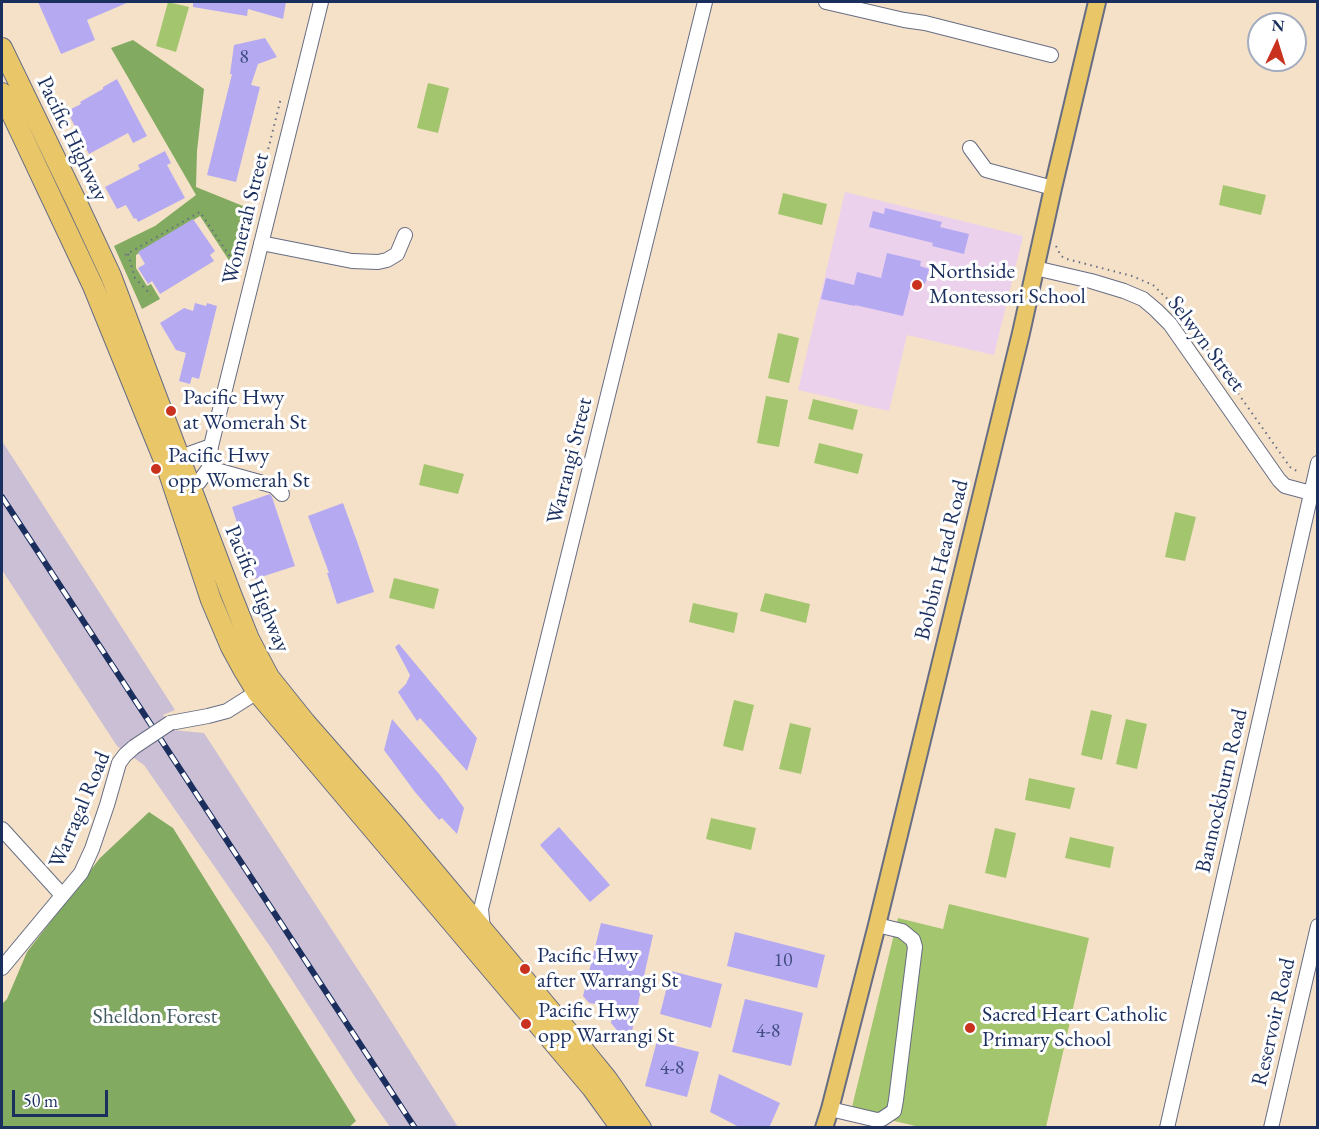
<!DOCTYPE html>
<html>
<head>
<meta charset="utf-8">
<style>
  body { margin:0 }
  #map { position:relative; width:1319px; height:1129px; overflow:hidden; background:#f5e1c8; font-family:"EB Garamond",serif }
  canvas { display:block }
  .frame { position:absolute; inset:0; border:3px solid #1b2f5e; pointer-events:none }
  .north { position:absolute; left:1247px; top:12px; width:60px; height:60px; box-sizing:border-box; background:#fff; border:2px solid #a4acbf; border-radius:50%; rotate:4deg; font-size:16px; font-weight:700; line-height:24px; text-align:center; color:#1b2f5e }
  .north::after { content:''; display:block; margin:auto; width:21px; height:27px; background:#c8321e; clip-path:polygon(50% 0,100% 100%,50% 72%,0 100%) }
  .scale { position:absolute; left:12px; top:1090px; width:96px; height:27px; box-sizing:border-box; border:3px solid #1b2f5e; border-top:0; padding-left:8px; font-size:18px; line-height:21px; white-space:nowrap; color:#1b2f5e; -webkit-text-stroke:4px #fff; paint-order:stroke }
</style>
</head>
<body>
<div id="map">
<canvas width="1319" height="1129"></canvas>
<div class="frame"></div>
<div class="north">N</div>
<div class="scale">50 m</div>
</div>
<script>
const ctx = document.querySelector('canvas').getContext('2d');
ctx.lineJoin = 'round';
function fillPath(path, color) { ctx.fillStyle = color; ctx.fill(path, 'evenodd'); }
const toPath = rows => new Path2D(rows.map(r => 'M' + r).join(''));
function strokePath(path, color, width, dash) { ctx.strokeStyle = color; ctx.lineWidth = width; ctx.lineCap = dash ? 'butt' : 'round'; ctx.setLineDash(dash || []); ctx.stroke(path); }
function write(font, color, halo, rows, align = 'center') {
  ctx.font = font + ' "EB Garamond",serif'; ctx.lineWidth = 6; ctx.setLineDash([]); ctx.textBaseline = 'middle'; ctx.strokeStyle = halo; ctx.fillStyle = color; for (const [text, x, y, turn = 0] of rows) {
    ctx.save(); ctx.translate(x, y); ctx.rotate((+turn || 0) * Math.PI / 180); ctx.textAlign = isNaN(turn) ? turn : align; if (halo) ctx.strokeText(text, 0, 0); ctx.fillText(text, 0, 0); ctx.restore();
  }
}
const built = toPath([
  [845,192,1023,236,994,355,907,335,889,411,798,390]
]);
const industrial = toPath([
  [2,441,175,710,163,715,173,730,204,733,377,999,458,1127,390,1127,357,1080,269,945,144,765,117,746,2,570]
]);
const green = toPath([
  [168,2,189,7,176,52,156,46],
  [428,83,449,88,438,133,417,128],
  [1223,185,1266,195,1261,215,1219,205],
  [783,193,827,204,822,225,778,214],
  [778,333,799,338,789,383,768,378],
  [766,396,788,400,779,447,757,443],
  [813,399,858,410,853,430,808,419],
  [819,443,863,454,858,474,814,463],
  [424,464,464,474,458,494,419,485],
  [1175,512,1196,517,1185,561,1165,557],
  [394,578,439,589,434,609,389,598],
  [765,593,810,604,806,623,760,611],
  [693,603,738,613,734,633,689,622],
  [734,700,754,705,743,751,723,746],
  [1091,710,1112,715,1102,760,1081,755],
  [1126,719,1147,724,1137,769,1116,764],
  [790,723,811,728,801,774,779,769],
  [1029,778,1075,788,1070,809,1025,800],
  [711,818,756,828,751,850,706,839],
  [995,828,1016,833,1006,878,985,873],
  [1070,837,1114,847,1110,868,1065,858],
  [949,904,1089,938,1046,1127,920,1127,851,1111,898,918,943,929]
]);
const forest = toPath([
  [133,40,204,89,197,151,196,187,253,210,242,257,240,272,230,262,200,216,136,255,136,268,147,286,151,284,160,299,142,309,114,246,155,226,196,195,111,48],
  [149,812,173,828,356,1121,348,1128,2,1128,2,1004,7,999,27,952,100,858]
]);
const building = toPath([
  [38,2,129,2,87,20,95,40,61,54],
  [193,2,286,2,283,19,248,9,247,16,193,7],
  [265,38,277,57,258,64,251,85,260,87,236,182,207,175,232,74,230,74,234,45],
  [117,79,147,136,133,143,128,133,89,154,67,111,81,104,80,102,103,89,103,87],
  [165,151,171,163,167,165,185,198,138,222,136,218,134,219,126,205,117,209,105,187,140,169,138,165],
  [885,208,942,222,940,227,969,234,964,254,932,246,933,243,869,227,873,211,884,214],
  [193,219,215,251,210,255,214,261,160,294,152,281,148,284,138,268,145,264,138,252],
  [887,253,921,261,920,266,929,269,925,284,912,281,903,316,855,305,855,306,821,299,826,278,854,285,857,272,881,278],
  [195,303,206,306,207,303,217,306,199,379,192,377,190,384,179,381,186,353,176,350,160,323,184,308,193,311],
  [270,494,272,497,295,566,255,579,232,507],
  [343,503,359,547,374,592,337,604,327,573,329,573,308,516],
  [399,644,477,738,467,771,420,718,417,721,398,692,406,684,410,675,395,647],
  [392,719,440,775,464,808,457,834,442,818,439,820,415,792,384,750],
  [559,827,610,885,590,902,540,845],
  [601,923,653,935,629,1045,611,1023,613,1011,602,1005,589,1003,583,996],
  [735,932,825,955,817,988,727,966],
  [671,971,722,984,711,1028,660,1014],
  [745,999,803,1013,791,1066,732,1052],
  [657,1041,699,1052,687,1097,645,1086],
  [719,1074,780,1103,769,1128,741,1128,710,1112]
]);
const path = toPath([
  [265,177,262,174,281,98],
  [255,213,255,205,259,195],
  [1056,246,1061,256,1067,259,1132,276,1153,285,1180,311,1290,467,1297,471],
  [128,254,135,278,151,295],
  [125,255,200,212,231,258,245,262]
]);
const minor = toPath([
  [826,2,904,20,925,23,1051,55],
  [970,148,986,170,1053,188],
  [261,243,352,261,378,262,387,260,397,254,405,235],
  [1035,268,1091,281,1124,291,1143,299,1156,310,1170,324,1279,480,1285,486,1311,493],
  [180,457,211,446],
  [209,468,274,486,282,494],
  [191,487,199,482,209,468,211,446,321,2],
  [170,723,208,716,227,711,257,692],
  [2,829,62,895],
  [483,929,481,909,705,2],
  [2,968,81,873,92,849,107,805,119,763,125,755,134,747],
  [830,1109,877,1120,882,1119,894,1111,896,1100,915,947,913,940,902,931,877,925],
  [1167,1128,1318,463],
  [1271,1128,1318,926]
]);
const major = toPath([
  [824,1128,830,1109,877,925,1021,333,1053,188,1097,2]
]);
const highway = toPath([
  [2,48,77,203,111,276,231,594,249,639,269,677,305,722,395,825,585,1052,607,1079,641,1128],
  [2,93,93,286,168,470,211,600,231,647,243,669,257,692,592,1088,621,1128]
]);
const rail = toPath([
  [2,497,415,1128]
]);
const minorBridge = toPath([
  [134,747,170,723]
]);
const markers = [
  [917,285,6,"#c8321e"],
  [171,411,6,"#c8321e"],
  [156,469,6,"#c8321e"],
  [525,969,6,"#c8321e"],
  [526,1024,6,"#c8321e"],
  [970,1028,6,"#c8321e"]
];
const numberNames = [
  ["8",244,58],
  ["10",783,961],
  ["4-8",768,1032],
  ["4-8",672,1069]
];
const streetNames = [
  ["Pacific Highway",72,139,64],
  ["Womerah Street",246,219,-76],
  ["Selwyn Street",1206,344,53],
  ["Warrangi Street",570,461,-76],
  ["Bobbin Head Road",942,560,-76],
  ["Pacific Highway",257,589,67],
  ["Bannockburn Road",1222,791,-77],
  ["Warragal Road",80,810,-67],
  ["Reservoir Road",1274,1022,-77]
];
const poiNames = [
  ["Northside",929,272],
  ["Montessori School",929,297],
  ["Pacific Hwy",183,398],
  ["at Womerah St",183,423],
  ["Pacific Hwy",168,456],
  ["opp Womerah St",168,481],
  ["Pacific Hwy",537,956],
  ["after Warrangi St",537,981],
  ["Pacific Hwy",538,1011],
  ["opp Warrangi St",538,1036],
  ["Sacred Heart Catholic",982,1015],
  ["Primary School",982,1040]
];
const parkNames = [
  ["Sheldon Forest",155,1017]
];
fillPath(built, '#ebd1ec');
fillPath(industrial, '#cbbfd6');
fillPath(green, '#a3c56e');
fillPath(forest, '#82aa61');
fillPath(building, '#b5aaf2');
strokePath(minor, '#676d83', 16);
strokePath(major, '#676d83', 20);
strokePath(highway, '#676d83', 22);
strokePath(path, '#676d83', 2, [1.5, 4.5]);
strokePath(minor, '#fff', 14);
strokePath(major, '#e9c769', 16);
strokePath(highway, '#e9c769', 20);
strokePath(rail, '#1b2f5e', 6);
strokePath(rail, '#fff', 4, [11]);
strokePath(minorBridge, '#676d83', 16, []);
strokePath(minorBridge, '#fff', 14);
for (const [x, y, r, color] of markers) { const dot = new Path2D(); dot.arc(x, y, r, 0, 2 * Math.PI); ctx.fillStyle = color; ctx.fill(dot); strokePath(dot, '#fff', 2); }
write('20px', '#424e83', null, numberNames);
write('22px', '#1b2f5e', '#fff', streetNames);
write('22px', '#1b2f5e', '#fff', poiNames, 'left');
write('22px', '#445c63', '#fff', parkNames);
</script>
</body>
</html>
